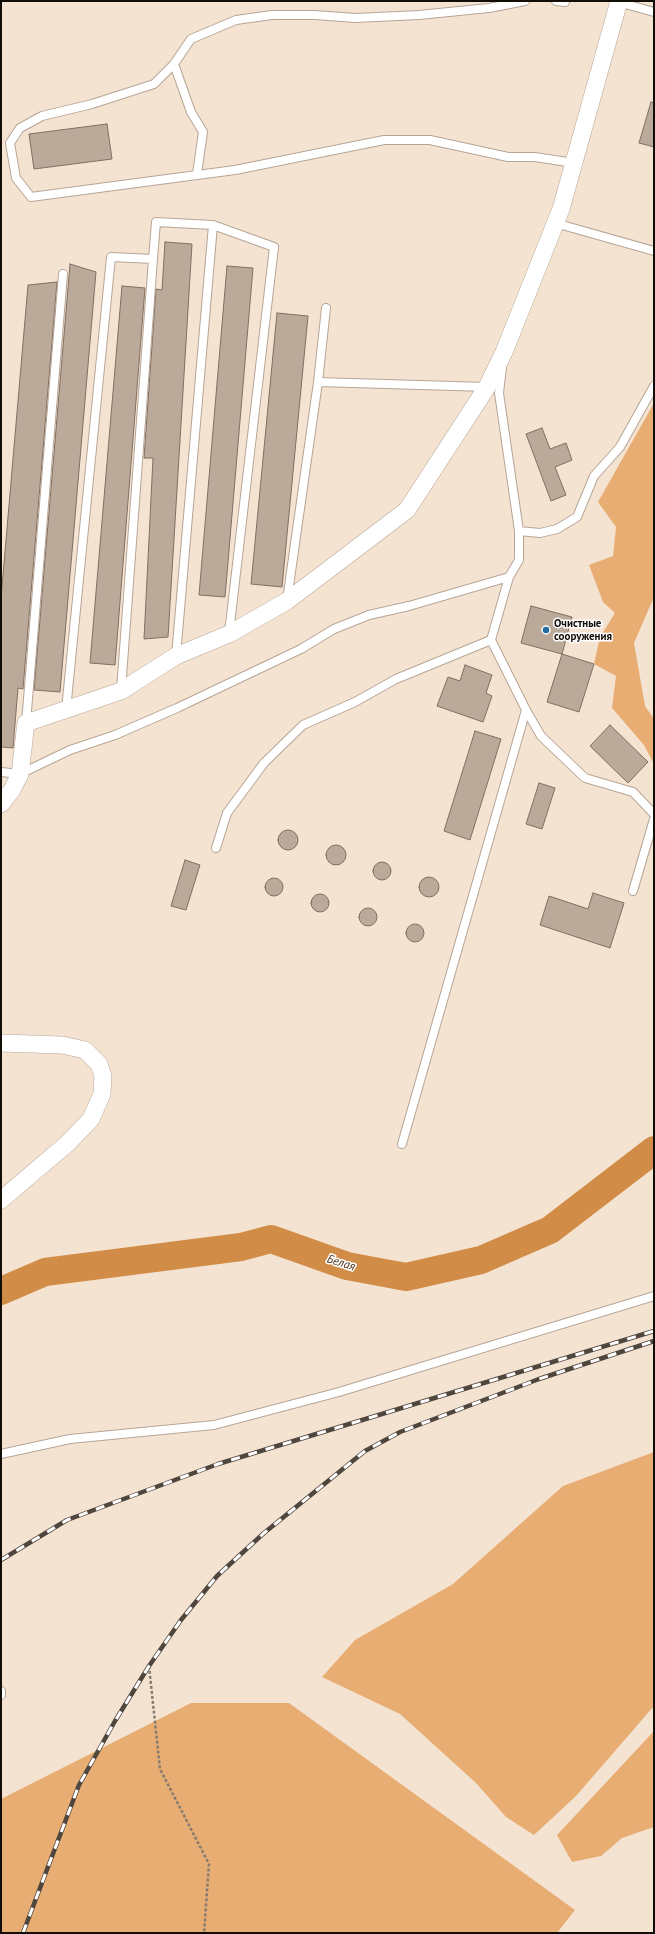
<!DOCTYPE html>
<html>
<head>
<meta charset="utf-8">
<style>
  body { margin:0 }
  #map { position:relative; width:655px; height:1934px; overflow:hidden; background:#f5e3d2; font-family:"PT Sans",sans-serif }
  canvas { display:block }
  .frame { position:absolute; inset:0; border:2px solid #130d08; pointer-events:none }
</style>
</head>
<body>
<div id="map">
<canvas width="655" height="1934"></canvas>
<div class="frame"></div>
</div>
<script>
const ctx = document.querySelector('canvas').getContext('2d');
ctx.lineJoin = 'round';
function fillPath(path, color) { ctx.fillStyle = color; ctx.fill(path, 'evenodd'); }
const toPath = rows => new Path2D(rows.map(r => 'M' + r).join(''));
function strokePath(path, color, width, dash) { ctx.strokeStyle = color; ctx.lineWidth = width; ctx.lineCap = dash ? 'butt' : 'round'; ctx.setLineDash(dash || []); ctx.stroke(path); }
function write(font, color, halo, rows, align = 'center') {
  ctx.font = font + ' "PT Sans",sans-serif'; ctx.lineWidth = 3; ctx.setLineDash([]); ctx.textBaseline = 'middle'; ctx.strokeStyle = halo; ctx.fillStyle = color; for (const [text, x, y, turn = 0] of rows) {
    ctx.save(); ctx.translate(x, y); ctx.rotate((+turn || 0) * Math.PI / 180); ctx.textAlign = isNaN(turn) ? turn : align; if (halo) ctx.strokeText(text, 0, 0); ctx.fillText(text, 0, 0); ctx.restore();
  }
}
const green = toPath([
  [654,403,654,597,634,643,645,706,654,719,654,764,644,745,612,708,616,676,594,664,600,637,615,613,603,602,589,565,613,556,616,527,598,502],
  [654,1452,654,1706,576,1796,534,1835,506,1817,476,1783,400,1714,322,1677,355,1640,453,1584,563,1486],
  [191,1703,289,1703,575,1910,557,1933,1,1933,1,1799],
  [654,1731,654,1827,622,1838,601,1856,572,1862,557,1835]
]);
const river = toPath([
  [1,1291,45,1272,241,1247,271,1239,347,1266,406,1277,481,1260,550,1230,654,1150]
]);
const building = toPath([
  [651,102,654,103,654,147,639,143,651,102],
  [107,124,112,159,34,169,29,134,107,124],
  [165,242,192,244,168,637,144,639,153,458,144,458,156,289,162,290,165,242],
  [70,264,96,272,60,692,34,690,70,264],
  [227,266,253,268,225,597,199,595,227,266],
  [57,282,23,689,18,688,13,748,1,747,1,598,28,285,57,282],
  [122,286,145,288,115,665,90,663,122,286],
  [277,313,308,316,282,587,251,584,277,313],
  [542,428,550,449,566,443,572,460,555,467,566,495,551,501,526,434,542,428],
  [531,606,572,617,562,654,521,643,531,606],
  [562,654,594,664,579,712,547,702,562,654],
  [465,665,492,675,486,693,492,696,483,722,437,706,448,677,460,681,465,665],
  [610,725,648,762,628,783,590,746,610,725],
  [475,731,501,739,470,840,444,831,475,731],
  [539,783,555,788,542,829,526,824,539,783],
  '278 840a10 10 0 1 1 20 0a10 10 0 1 1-20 0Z',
  '326 855a10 10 0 1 1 20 0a10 10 0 1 1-20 0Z',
  [185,860,200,865,186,910,171,906,185,860],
  '373 871a9 9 0 1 1 18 0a9 9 0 1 1-18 0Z',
  '419 887a10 10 0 1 1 20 0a10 10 0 1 1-20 0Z',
  '265 887a9 9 0 1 1 18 0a9 9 0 1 1-18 0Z',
  [593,893,624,903,610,948,540,925,549,896,588,909,593,893],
  '311 903a9 9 0 1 1 18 0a9 9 0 1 1-18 0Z',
  '359 917a9 9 0 1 1 18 0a9 9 0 1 1-18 0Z',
  '406 933a9 9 0 1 1 18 0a9 9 0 1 1-18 0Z'
]);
const path = toPath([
  [149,1666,160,1769,209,1864,204,1933]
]);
const lane = toPath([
  [556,1,565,2],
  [618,2,654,12],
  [174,64,154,84,92,104,42,116,20,128,10,143,16,178,31,197,235,170,384,140,430,140,508,157,535,157,574,163],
  [197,174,203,132,191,112,174,64,191,39,236,20,272,15,315,15,355,18,419,15,489,8,525,1],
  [555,223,654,251],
  [213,225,274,247,229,633],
  [153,259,156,222,213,225,176,656],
  [502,367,499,393,519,531,519,560,509,577,491,640,526,710,541,736,585,778,633,792,654,814],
  [318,382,326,308],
  [519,531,540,533,557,529,577,517,594,476,620,447,654,386],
  [287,600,318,382,487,387],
  [66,710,111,257,153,259,121,690],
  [26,723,63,274],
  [1,772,20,774,70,750,115,735,177,708,301,649,334,629,369,615,409,606,509,577],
  [216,848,227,813,264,763,303,725,355,702,396,679,491,640],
  [633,891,654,819],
  [402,1144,526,710],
  [1,1454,70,1439,214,1425,339,1392,654,1296],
  [1,1691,1,1695]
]);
const street = toPath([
  [1,804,12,790,20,774,26,723,121,691,176,656,229,634,287,601,407,510,487,387,504,352,561,209,619,1],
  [1,1043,62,1045,85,1050,99,1064,103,1076,102,1094,91,1119,68,1143,1,1200]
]);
const rail = toPath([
  [1,1560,67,1520,218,1464,654,1331],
  [23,1933,79,1785,115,1721,149,1666,181,1620,217,1576,264,1533,365,1451,400,1432,539,1379,654,1341]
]);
const markers = [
  [546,630,4,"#246b9f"]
];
const poiNames = [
  ["Очистные",554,624],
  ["сооружения",554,637]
];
const waterNames = [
  ["Белая",341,1263,17]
];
fillPath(green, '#e8ad73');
strokePath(river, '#d18d48', 28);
fillPath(building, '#bbaa9a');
strokePath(building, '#7f6f61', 1);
strokePath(lane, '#b6a596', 10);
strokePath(street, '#b6a596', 18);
strokePath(path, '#877b70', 2.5, [3, 2]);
strokePath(lane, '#fff', 8);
strokePath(street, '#fff', 17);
strokePath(rail, '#4f463e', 4.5);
strokePath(rail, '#fff', 3, [9]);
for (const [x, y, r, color] of markers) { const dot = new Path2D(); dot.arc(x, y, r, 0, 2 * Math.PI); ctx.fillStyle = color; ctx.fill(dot); strokePath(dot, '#fff', 1.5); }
write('bold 11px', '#130d08', '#fff', poiNames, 'left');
write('italic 12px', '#523518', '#fff', waterNames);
</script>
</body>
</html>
